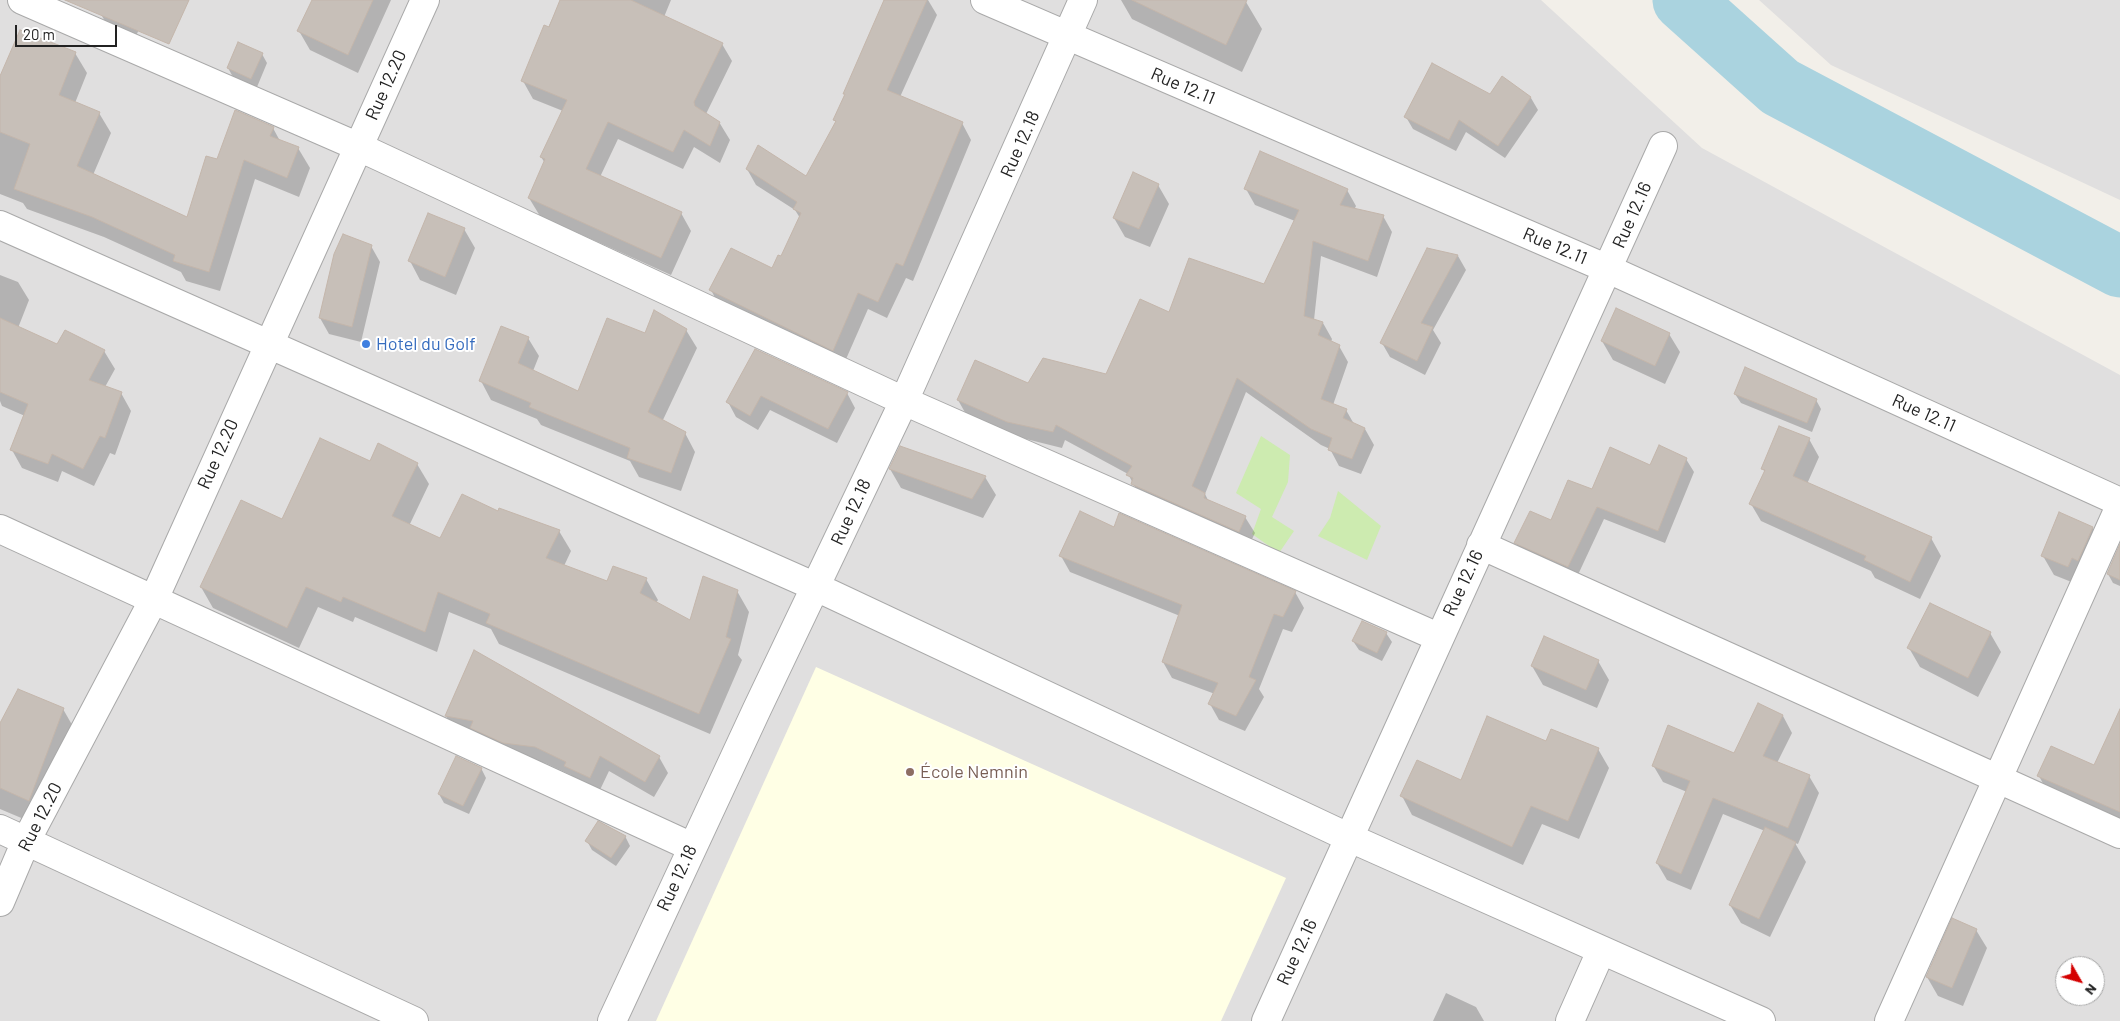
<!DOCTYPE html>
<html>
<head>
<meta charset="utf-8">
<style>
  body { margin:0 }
  #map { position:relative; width:2120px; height:1021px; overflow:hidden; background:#f2efe9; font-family:Barlow,sans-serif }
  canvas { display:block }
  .north { position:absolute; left:2055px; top:956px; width:50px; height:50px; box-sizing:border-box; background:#fff; border:1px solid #a7a7a7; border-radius:50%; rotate:128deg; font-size:14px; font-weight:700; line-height:20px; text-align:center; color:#222 }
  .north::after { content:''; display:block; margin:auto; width:18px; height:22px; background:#d40000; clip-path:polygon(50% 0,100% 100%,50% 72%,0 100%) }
  .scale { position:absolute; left:15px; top:25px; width:102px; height:22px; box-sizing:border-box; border:2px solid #222; border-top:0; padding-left:6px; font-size:15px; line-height:18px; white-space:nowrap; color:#222; -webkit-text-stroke:4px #fff; paint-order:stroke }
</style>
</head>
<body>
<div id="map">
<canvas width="2120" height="1021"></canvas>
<div class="north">N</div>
<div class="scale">20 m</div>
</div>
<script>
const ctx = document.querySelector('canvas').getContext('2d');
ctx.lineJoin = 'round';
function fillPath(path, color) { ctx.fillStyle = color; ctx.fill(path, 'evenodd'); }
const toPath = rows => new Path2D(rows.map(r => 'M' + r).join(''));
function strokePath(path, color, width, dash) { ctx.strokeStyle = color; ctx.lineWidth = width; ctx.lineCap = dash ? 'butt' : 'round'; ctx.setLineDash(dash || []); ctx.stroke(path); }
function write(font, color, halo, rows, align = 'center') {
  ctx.font = font + ' Barlow,sans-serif'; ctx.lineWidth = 4; ctx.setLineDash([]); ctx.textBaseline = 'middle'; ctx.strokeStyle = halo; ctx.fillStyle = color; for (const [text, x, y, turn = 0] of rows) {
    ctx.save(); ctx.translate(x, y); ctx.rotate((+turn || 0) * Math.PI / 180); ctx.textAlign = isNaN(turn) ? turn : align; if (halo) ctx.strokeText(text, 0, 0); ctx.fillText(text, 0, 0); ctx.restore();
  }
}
const residential = toPath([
  [0,0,1541,0,1702,148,2120,375,2120,1021,0,1021],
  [2065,966,2095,966,2095,996,2065,996],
  [1759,0,2120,0,2120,200,1831,65]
]);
const education = toPath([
  [816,667,1286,878,1221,1021,656,1021]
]);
const grass = toPath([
  [1261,436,1290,455,1288,482,1272,517,1294,531,1279,553,1252,534,1261,509,1236,493],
  [1338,491,1381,526,1367,560,1318,536,1330,518]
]);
const shadow = toPath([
  [109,0,153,0,134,40,110,30,102,16],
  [313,0,391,0,358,73,310,50,299,31],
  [561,0,671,0,664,17,722,44,732,61,706,114,719,122,730,140,720,163,694,147,683,169,618,139,600,177,681,213,691,231,671,275,540,216,529,198,545,163,541,157,563,111,533,99,523,81],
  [885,0,928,0,937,15,900,97,962,123,971,140,913,281,906,278,887,318,868,309,843,366,720,307,711,290,772,270,782,258,800,218,795,210,756,185,747,169,807,178,836,123,835,120,846,96,845,93],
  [1121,0,1242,0,1246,2,1262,29,1242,72,1132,19],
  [75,53,87,73,75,103,99,113,111,133,93,175,188,219,218,160,273,128,280,141,298,148,310,168,299,197,255,179,220,291,186,281,181,272,104,237,27,209,23,203,0,194,0,80],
  [262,54,267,63,257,87,233,77,228,68],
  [1490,95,1531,98,1538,110,1505,158,1466,132,1456,151,1413,129,1406,117],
  [1158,185,1169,204,1150,247,1125,237,1114,218],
  [1246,189,1347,190,1356,206,1354,210,1383,216,1392,232,1377,277,1321,256,1314,320,1323,323,1332,339,1331,342,1339,346,1348,362,1333,405,1346,410,1354,424,1365,429,1374,445,1361,474,1339,466,1330,449,1321,445,1246,392,1205,494,1209,502,1245,517,1255,533,1248,547,1142,500,1128,474,1065,440,1062,448,1018,437,967,416,958,400,1029,385,1107,376,1170,314,1264,286,1295,221,1255,205],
  [464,229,475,248,456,295,420,280,410,261],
  [371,246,380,262,361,342,329,334,320,318],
  [1428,249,1458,256,1466,270,1433,330,1441,343,1425,375,1390,357,1382,343],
  [0,275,18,282,29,300,18,328,58,345,104,351,115,369,105,387,121,393,131,411,115,455,110,453,94,486,62,471,58,482,22,468,12,450,25,416,2,406,0,401],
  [686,330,697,348,662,422,685,433,695,452,681,491,639,477,630,461,541,425,537,419,491,400,481,381,528,338,539,356,533,371,578,393,645,335],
  [1669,334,1680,352,1665,384,1613,360,1602,341],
  [755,350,847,393,855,408,837,443,770,410,758,430,736,417,728,402],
  [1735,394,1816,400,1821,409,1812,432,1741,403],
  [1809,439,1819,457,1807,484,1931,538,1941,556,1920,599,1875,578,1871,571,1761,521,1751,504,1765,473,1763,469],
  [1686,459,1694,472,1665,543,1604,519,1576,579,1523,556,1516,543,1551,522,1592,490,1651,467],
  [370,462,417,464,429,484,409,526,441,540,498,512,559,531,571,551,564,566,608,582,646,579,658,600,656,603,691,622,737,591,749,612,738,655,742,660,710,734,499,644,491,629,449,612,437,652,355,617,353,622,318,607,299,648,213,608,201,587,282,521],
  [890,469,985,477,996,495,983,518,901,488],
  [2060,514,2093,528,2103,547,2079,585,2054,575,2043,556],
  [1115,529,1295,592,1304,608,1292,632,1283,629,1259,689,1264,697,1245,731,1219,720,1210,704,1215,694,1172,678,1163,662,1180,616,1070,572,1061,556],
  [2120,547,2120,586,2113,583,2108,574],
  [1386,633,1392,642,1382,661,1359,650,1353,641],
  [1990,633,2001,652,1978,697,1920,667,1909,648],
  [474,651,659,757,668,773,654,797,609,771,599,792,575,782,571,775,545,763,513,758,455,731,446,716],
  [1598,661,1609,680,1597,708,1543,685,1532,666],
  [1759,704,1783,716,1792,733,1777,763,1809,776,1819,793,1798,844,1795,843,1806,862,1770,937,1741,923,1730,905,1765,831,1723,814,1691,890,1667,880,1657,863,1687,792,1663,782,1653,765,1735,754],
  [63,709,79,737,45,828,0,809,0,726],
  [1547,742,1598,749,1609,768,1579,839,1542,824,1523,865,1412,815,1402,796,1461,782],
  [2120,750,2120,825,2047,791,2039,776,2095,766],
  [481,768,486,778,469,814,444,803,439,794],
  [625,836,630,846,616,866,592,850,587,841],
  [1976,930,1987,948,1963,1006,1938,996,1927,977],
  [1446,993,1476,1007,1484,1021,1433,1021]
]);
const river = toPath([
  [1683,0,1780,87,2120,267]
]);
const building = toPath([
  [65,0,189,0,169,44,65,0],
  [312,0,373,0,348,55,297,31,312,0],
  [560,0,631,0,723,43,694,102,695,106,720,122,710,146,684,130,673,152,608,122,586,169,682,212,661,258,528,198,545,159,540,157,567,100,521,81,544,25,549,27,560,0],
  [884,0,927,0,887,90,963,122,903,266,896,263,878,302,858,293,833,351,709,290,731,248,772,268,778,255,781,256,801,213,793,209,797,202,746,169,758,145,806,176,836,121,833,120,845,94,843,94,884,0],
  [1132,0,1247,0,1226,45,1132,0],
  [20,30,76,52,59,95,100,112,77,166,187,217,206,156,217,159,235,110,274,127,270,136,299,147,287,178,244,160,209,272,173,261,175,255,92,217,14,189,30,144,0,132,0,76,20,30],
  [238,42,263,53,251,79,227,68,238,42],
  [1432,63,1490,94,1502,76,1531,97,1498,146,1459,120,1449,140,1404,117,1432,63],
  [1260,151,1348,189,1340,205,1384,215,1368,261,1313,241,1304,316,1323,322,1318,335,1340,345,1321,399,1347,409,1343,418,1365,428,1352,459,1328,450,1332,438,1311,429,1237,378,1192,486,1205,493,1204,498,1246,516,1239,532,1131,484,1133,478,1126,475,1132,466,1056,425,1053,432,1007,422,957,400,975,360,1028,383,1043,358,1106,374,1140,299,1169,312,1189,258,1264,284,1299,210,1244,189,1260,151],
  [1133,172,1159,184,1139,229,1113,218,1133,172],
  [428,213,465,228,445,277,408,261,428,213],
  [343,234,372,245,352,327,319,318,334,254,343,234],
  [1427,248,1458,255,1421,323,1433,327,1417,361,1380,343,1427,248],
  [1616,308,1670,333,1655,366,1601,341,1616,308],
  [654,310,687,329,648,412,686,432,671,473,627,458,630,448,529,407,531,403,479,381,501,326,529,337,518,363,578,391,607,318,645,333,654,310],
  [0,318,57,344,65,330,105,350,89,380,122,392,105,438,100,436,83,469,52,454,48,464,10,450,28,404,0,392,0,318],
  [755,349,848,392,828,429,761,396,750,416,726,402,755,349],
  [1745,367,1817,399,1807,423,1734,394,1745,367],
  [1779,426,1810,438,1793,476,1932,537,1910,582,1864,560,1866,556,1749,504,1765,470,1761,469,1779,426],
  [320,438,370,461,378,443,418,463,392,516,440,538,462,494,498,511,499,508,560,530,546,558,607,581,613,566,647,578,640,593,690,620,703,576,738,590,726,637,731,639,699,714,486,623,490,614,438,592,425,632,343,597,341,602,306,587,287,628,200,587,241,500,282,519,320,438],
  [1659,445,1687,458,1658,531,1597,507,1568,567,1514,543,1530,511,1551,520,1568,480,1592,489,1610,447,1650,465,1659,445],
  [900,446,986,476,972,499,889,469,900,446],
  [1080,511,1114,527,1119,513,1296,591,1283,617,1274,614,1249,677,1256,680,1236,716,1208,704,1218,683,1162,662,1182,605,1059,556,1080,511],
  [2059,512,2093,527,2078,561,2072,558,2068,567,2041,556,2059,512],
  [2120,544,2120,580,2107,574,2120,544],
  [1930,603,1991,632,1968,678,1907,648,1930,603],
  [1362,621,1387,632,1377,653,1352,641,1362,621],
  [1544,636,1599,660,1586,690,1531,666,1544,636],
  [474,650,660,756,645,782,600,756,590,778,564,766,566,762,535,747,503,743,470,728,473,721,445,716,474,650],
  [18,689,64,708,29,801,0,788,0,723,18,689],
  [1758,703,1783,715,1763,756,1810,775,1788,828,1713,798,1681,874,1656,863,1690,781,1652,766,1668,725,1734,753,1758,703],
  [2120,709,2120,812,2037,776,2051,746,2094,765,2120,709],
  [1487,716,1546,741,1551,729,1599,748,1568,821,1531,806,1512,847,1400,796,1417,760,1461,780,1487,716],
  [456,756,482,768,463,806,438,794,456,756],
  [598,821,626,836,611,858,585,841,598,821],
  [1765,827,1796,842,1759,919,1729,905,1765,827],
  [1952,918,1977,929,1952,988,1926,977,1952,918]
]);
const minor = toPath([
  [22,0,359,147,904,401,1438,637],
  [985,0,1608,269,2120,502],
  [0,225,816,587,1350,838,1761,1021],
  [0,529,692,847],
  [1481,545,2120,834],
  [0,829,414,1021],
  [0,902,26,841,154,599,425,0],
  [612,1021,757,709,904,401,1083,0],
  [1266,1021,1663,146],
  [1570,1021,1601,951],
  [1889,1021,2120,506]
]);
const markers = [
  [366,344,5,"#3f7fe0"],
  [910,772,5,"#8d6e63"]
];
const streetNames = [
  ["Rue 12.20",386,85,-66],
  ["Rue 12.11",1183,86,23],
  ["Rue 12.18",1020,144,-66],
  ["Rue 12.16",1632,215,-66],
  ["Rue 12.11",1555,246,23],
  ["Rue 12.11",1924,413,24],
  ["Rue 12.20",218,454,-66],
  ["Rue 12.18",851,512,-65],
  ["Rue 12.16",1463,583,-65],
  ["Rue 12.20",40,817,-63],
  ["Rue 12.18",677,878,-65],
  ["Rue 12.16",1297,952,-65]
];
const shopNames = [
  ["Hotel du Golf",376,344]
];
const educationNames = [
  ["École Nemnin",920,772]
];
fillPath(residential, '#e0dfdf');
fillPath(education, '#ffffe5');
fillPath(grass, '#cdebb0');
fillPath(shadow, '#0003');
strokePath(river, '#aad3df', 61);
fillPath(building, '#c7bfb8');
strokePath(building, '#c4b6ab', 1);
strokePath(minor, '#a9a9a9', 30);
strokePath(minor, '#fff', 28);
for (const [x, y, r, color] of markers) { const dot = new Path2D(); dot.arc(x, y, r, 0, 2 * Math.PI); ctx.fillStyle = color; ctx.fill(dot); strokePath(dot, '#fff', 2); }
write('18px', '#222', '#fff', streetNames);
write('18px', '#366cbe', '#fff', shopNames, 'left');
write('18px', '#785e54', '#fff', educationNames, 'left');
</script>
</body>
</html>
